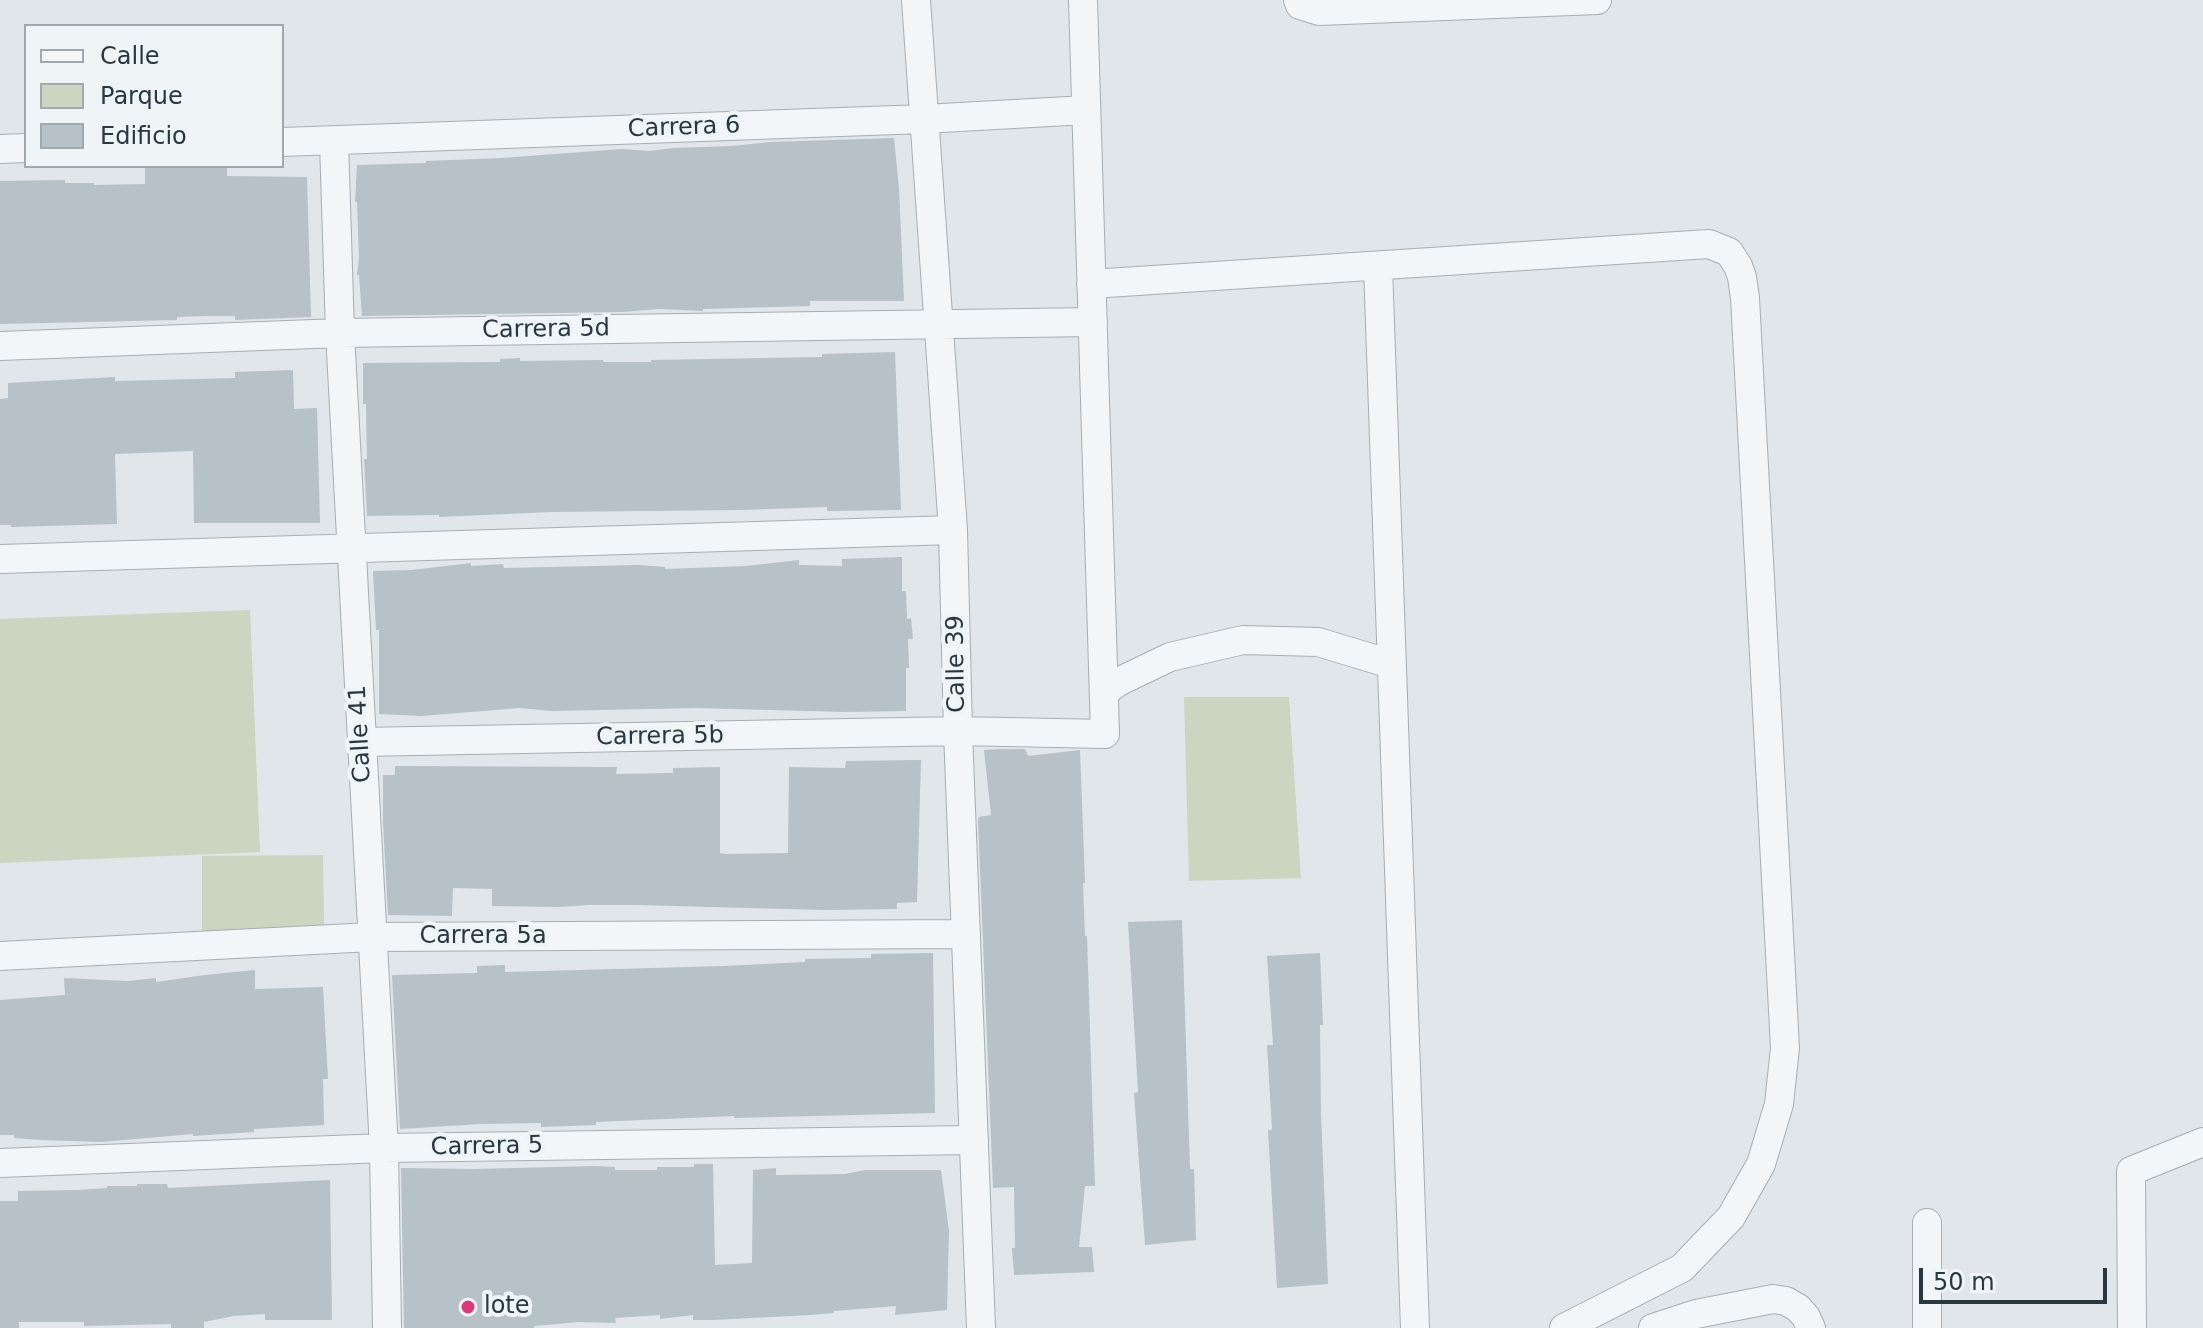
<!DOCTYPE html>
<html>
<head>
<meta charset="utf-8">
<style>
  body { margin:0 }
  #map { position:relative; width:2203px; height:1328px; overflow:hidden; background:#e0e6ea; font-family:"DejaVu Sans",sans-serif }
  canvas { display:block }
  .legend { position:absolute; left:24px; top:24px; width:260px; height:144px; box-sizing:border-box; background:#eff5f7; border:2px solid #9fa9af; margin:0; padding:10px 14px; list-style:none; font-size:24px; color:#273843 }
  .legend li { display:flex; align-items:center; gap:16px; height:40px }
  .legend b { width:40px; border:2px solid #9fa9af }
  .scale { position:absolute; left:1919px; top:1268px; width:188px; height:36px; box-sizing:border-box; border:4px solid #273843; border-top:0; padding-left:10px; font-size:24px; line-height:28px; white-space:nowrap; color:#273843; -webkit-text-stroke:6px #eff5f7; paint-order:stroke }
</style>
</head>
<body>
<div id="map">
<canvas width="2203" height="1328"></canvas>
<ul class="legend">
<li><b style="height:10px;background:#f3f6f8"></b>Calle</li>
<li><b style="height:22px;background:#cbd5c0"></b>Parque</li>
<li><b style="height:22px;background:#b6c1c8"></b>Edificio</li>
</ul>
<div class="scale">50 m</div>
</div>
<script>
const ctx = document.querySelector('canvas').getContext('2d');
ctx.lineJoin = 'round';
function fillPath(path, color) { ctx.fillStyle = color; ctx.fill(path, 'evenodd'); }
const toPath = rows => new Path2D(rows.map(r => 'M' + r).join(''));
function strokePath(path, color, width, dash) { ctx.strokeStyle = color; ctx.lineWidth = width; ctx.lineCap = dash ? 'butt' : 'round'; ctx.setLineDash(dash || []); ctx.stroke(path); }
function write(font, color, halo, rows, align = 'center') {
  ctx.font = font + ' "DejaVu Sans",sans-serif'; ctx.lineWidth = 8; ctx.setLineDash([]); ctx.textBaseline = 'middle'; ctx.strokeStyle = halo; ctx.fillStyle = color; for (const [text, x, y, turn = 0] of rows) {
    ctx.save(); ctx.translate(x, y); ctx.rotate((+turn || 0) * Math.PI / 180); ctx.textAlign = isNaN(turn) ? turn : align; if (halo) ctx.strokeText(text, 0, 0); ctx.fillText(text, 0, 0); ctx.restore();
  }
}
const green = toPath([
  [250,610,260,852,0,863,0,619],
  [1184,697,1289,697,1301,878,1189,881],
  [323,855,324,930,202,931,202,856]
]);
const building = toPath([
  [894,138,899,188,904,301,810,301,810,306,703,309,703,311,659,309,622,312,362,316,359,275,357,275,359,258,357,202,355,202,357,165,426,163,426,161,502,158,622,149,649,151,673,148,732,146,770,142],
  [145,166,227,168,227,176,307,177,311,317,235,320,235,316,206,316,177,317,177,320,0,324,0,181,65,180,65,183,94,183,94,185,145,184],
  [895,352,901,510,827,511,827,507,742,510,552,512,439,517,439,515,367,516,364,459,367,459,366,404,363,404,363,363,500,362,500,359,520,358,520,361,603,360,603,362,651,362,651,360,822,357,822,354],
  [293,370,294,409,317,408,320,523,194,523,193,451,115,454,117,524,11,527,11,525,0,525,0,399,8,398,8,383,115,377,115,381,235,378,235,372],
  [902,557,902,591,906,591,907,619,911,618,913,639,908,639,909,668,906,668,906,711,845,712,696,708,551,711,520,708,421,716,379,714,379,630,376,630,373,571,412,570,471,563,471,566,503,564,504,568,639,565,665,567,665,569,746,566,799,560,799,565,842,566,842,559],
  [999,749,1025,749,1028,756,1080,750,1085,883,1083,883,1085,936,1087,936,1095,1186,1085,1186,1079,1247,1092,1247,1094,1272,1014,1275,1012,1248,1015,1248,1014,1187,993,1188,978,819,979,817,991,815,984,750],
  [921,760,917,902,897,903,897,909,825,910,636,905,589,905,559,907,492,906,492,889,453,888,452,916,388,915,383,823,383,775,395,775,395,766,617,767,616,774,673,773,673,768,720,767,720,853,726,854,788,853,789,767,845,768,846,761],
  [1182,920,1190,1169,1194,1169,1196,1240,1145,1245,1134,1093,1138,1092,1128,922],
  [933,953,935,1113,734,1118,734,1116,596,1122,596,1125,568,1126,541,1127,541,1123,481,1124,400,1129,392,975,477,973,477,966,505,965,505,972,616,969,723,966,805,962,805,959,871,958,871,954],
  [1320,953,1323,1025,1320,1025,1321,1114,1328,1284,1277,1288,1268,1130,1272,1130,1267,1045,1273,1045,1267,956],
  [255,970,255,989,323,987,328,1079,323,1079,324,1125,254,1129,254,1132,193,1136,193,1134,101,1142,41,1140,14,1138,14,1135,0,1135,0,1000,65,995,64,978,128,981,156,978,156,982,205,975],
  [694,1164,713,1164,715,1265,752,1263,753,1170,776,1168,776,1175,845,1174,865,1170,941,1170,949,1231,947,1310,895,1315,896,1306,834,1311,834,1313,810,1315,713,1320,693,1320,693,1315,660,1319,660,1315,615,1318,616,1323,579,1322,534,1326,534,1328,404,1328,401,1168,475,1169,595,1166,615,1167,615,1170,657,1170,657,1167,694,1167],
  [330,1180,332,1320,265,1320,265,1314,234,1316,204,1322,204,1328,171,1328,171,1324,84,1326,84,1322,19,1322,19,1328,0,1328,0,1201,18,1201,18,1191,79,1190,107,1188,107,1186,137,1186,137,1184,167,1184,168,1188]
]);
const street = toPath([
  [916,0,953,530,958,731,981,1328],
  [1298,0,1300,5,1319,11,1597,0],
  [334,141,340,333,384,1148,387,1328],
  [282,142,924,119,1086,110],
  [0,149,26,148],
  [1378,266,1415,1328],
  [1091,284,1709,244,1729,252,1738,266,1742,277,1745,298,1785,1048,1779,1104,1761,1164,1731,1217,1682,1268,1564,1328],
  [0,346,340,333,1093,322],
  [0,559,953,530],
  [1104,692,1118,682,1170,657,1243,640,1318,642,1391,664],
  [361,742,958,731,1105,734,1083,0],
  [0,956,372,937,966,934],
  [0,1163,384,1148,974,1140],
  [1927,1223,1927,1328],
  [1653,1328,1696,1314,1773,1299,1786,1301,1798,1308,1806,1317,1811,1328],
  [2132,1328,2131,1171,2203,1142]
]);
const markers = [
  [468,1307,8,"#db397b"]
];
const streetNames = [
  ["Carrera 6",684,128,-2],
  ["Carrera 5d",546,330,-1],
  ["Calle 39",957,664,-91],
  ["Calle 41",361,734,-93],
  ["Carrera 5b",660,737,-1],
  ["Carrera 5a",483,937],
  ["Carrera 5",487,1147,-1]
];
const poiNames = [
  ["lote",484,1307]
];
fillPath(green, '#cbd5c0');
fillPath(building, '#b6c1c8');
strokePath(street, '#a5aeb5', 30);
strokePath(street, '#f3f6f8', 28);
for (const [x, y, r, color] of markers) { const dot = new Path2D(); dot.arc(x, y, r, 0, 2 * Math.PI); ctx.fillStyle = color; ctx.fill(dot); strokePath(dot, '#eff5f7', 3); }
write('24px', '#273843', '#eff5f7', streetNames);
write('24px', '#273843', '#eff5f7', poiNames, 'left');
</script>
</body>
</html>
